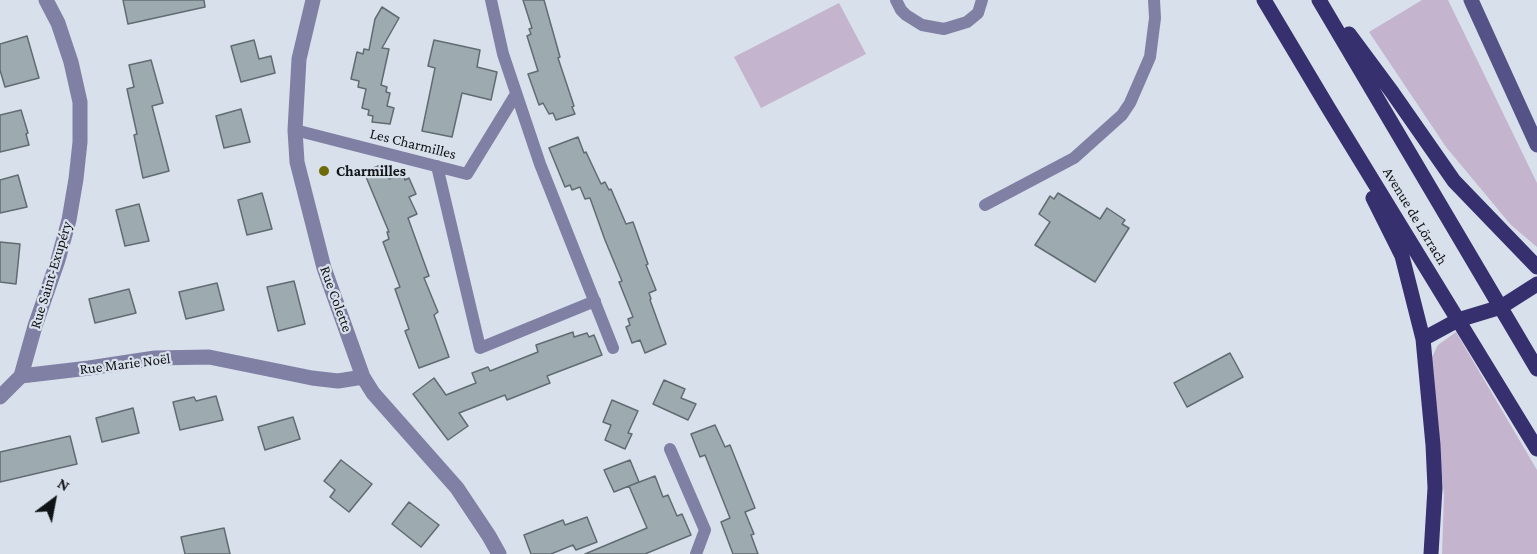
<!DOCTYPE html>
<html>
<head>
<meta charset="utf-8">
<style>
  body { margin:0 }
  #map { position:relative; width:1537px; height:554px; overflow:hidden; background:#d8e0eb; font-family:"Crimson Pro",serif }
  canvas { display:block }
  .north { position:absolute; left:24px; top:470px; width:60px; height:60px; -webkit-text-stroke:4px #d8e0eb; paint-order:stroke; rotate:32deg; font-size:16px; font-weight:700; line-height:24px; text-align:center; color:#111417 }
  .north::after { content:''; display:block; margin:auto; width:21px; height:27px; background:#111417; clip-path:polygon(50% 0,100% 100%,50% 72%,0 100%) }
</style>
</head>
<body>
<div id="map">
<canvas width="1537" height="554"></canvas>
<div class="north">N</div>
</div>
<script>
const ctx = document.querySelector('canvas').getContext('2d');
ctx.lineJoin = 'round';
function fillPath(path, color) { ctx.fillStyle = color; ctx.fill(path, 'evenodd'); }
const toPath = rows => new Path2D(rows.map(r => 'M' + r).join(''));
function strokePath(path, color, width, dash) { ctx.strokeStyle = color; ctx.lineWidth = width; ctx.lineCap = dash ? 'butt' : 'round'; ctx.setLineDash(dash || []); ctx.stroke(path); }
function write(font, color, halo, rows, align = 'center') {
  ctx.font = font + ' "Crimson Pro",serif'; ctx.lineWidth = 4.5; ctx.setLineDash([]); ctx.textBaseline = 'middle'; ctx.strokeStyle = halo; ctx.fillStyle = color; for (const [text, x, y, turn = 0] of rows) {
    ctx.save(); ctx.translate(x, y); ctx.rotate((+turn || 0) * Math.PI / 180); ctx.textAlign = isNaN(turn) ? turn : align; if (halo) ctx.strokeText(text, 0, 0); ctx.fillText(text, 0, 0); ctx.restore();
  }
}
const green = toPath([
  [1422,0,1448,0,1537,183,1537,247,1511,225,1446,147,1369,32],
  [839,3,866,54,761,108,734,57],
  [1456,332,1537,470,1537,554,1442,554,1444,495,1430,361,1438,345]
]);
const building = toPath([
  [123,0,204,0,205,7,128,24,123,0],
  [523,0,544,0,560,57,558,58,574,106,572,107,575,114,556,120,553,113,549,114,543,103,539,105,528,74,538,71,527,36,531,34,529,29,532,28,523,0],
  [382,7,399,18,382,48,389,49,381,85,387,87,386,92,390,93,387,106,394,108,390,124,372,122,373,116,368,115,369,110,362,108,366,89,358,87,359,81,351,79,357,52,363,54,364,49,369,50,375,19,382,7],
  [27,36,39,78,5,87,0,70,0,44,27,36],
  [254,40,259,59,271,56,275,73,241,82,231,46,254,40],
  [434,40,480,50,477,67,497,72,491,100,462,93,452,137,422,131,435,68,428,66,434,40],
  [151,60,163,103,152,106,169,171,143,178,134,135,137,134,127,89,134,87,129,65,151,60],
  [241,109,250,142,224,148,216,116,241,109],
  [21,110,28,133,26,134,29,145,0,152,0,115,21,110],
  [578,137,584,153,586,152,601,184,605,182,609,190,611,189,626,224,633,222,648,264,646,265,656,290,649,293,651,299,650,300,666,344,645,353,640,340,632,343,626,327,630,325,628,319,633,317,619,282,622,281,605,240,590,198,585,199,580,187,572,190,570,185,565,187,549,148,578,137],
  [383,164,389,179,403,173,405,180,409,178,416,194,409,197,417,214,408,218,429,276,424,278,438,312,434,315,449,357,419,368,405,331,409,329,395,289,400,287,383,242,389,239,387,232,389,232,364,172,383,164],
  [18,175,27,207,0,213,0,180,18,175],
  [262,193,272,229,247,235,238,200,262,193],
  [1058,193,1100,219,1107,208,1125,220,1122,224,1129,228,1095,282,1035,245,1050,222,1039,214,1050,196,1054,199,1058,193],
  [139,204,149,241,125,246,116,210,139,204],
  [0,242,20,244,16,284,0,282,0,242],
  [294,281,305,324,278,331,267,287,294,281],
  [217,283,224,310,186,319,179,292,217,283],
  [129,289,136,313,95,323,89,299,129,289],
  [573,332,574,337,587,333,589,337,594,335,602,355,547,376,550,383,507,400,505,395,459,413,468,426,448,440,413,394,434,378,446,395,476,383,472,373,488,367,490,371,538,352,536,345,573,332],
  [1230,353,1243,377,1187,407,1174,383,1230,353],
  [664,380,685,389,681,398,696,404,688,420,653,404,664,380],
  [216,396,223,420,180,430,173,402,194,397,196,401,216,396],
  [612,400,638,411,628,433,632,434,625,449,605,440,611,425,603,422,612,400],
  [133,408,139,433,102,442,96,418,133,408],
  [293,417,300,439,265,450,258,427,293,417],
  [715,425,725,447,730,445,755,508,745,512,754,534,751,535,758,554,733,554,721,522,730,518,705,455,700,457,691,434,715,425],
  [70,436,77,464,0,482,0,452,70,436],
  [341,460,372,484,349,512,330,497,335,490,324,481,341,460],
  [630,460,639,482,614,492,604,470,630,460],
  [655,476,663,497,668,495,677,516,682,514,691,535,645,554,585,554,647,528,629,486,655,476],
  [409,502,439,525,421,547,392,524,409,502],
  [587,517,597,542,576,550,573,545,551,554,531,554,524,535,563,520,565,525,587,517],
  [224,528,230,554,185,554,181,537,224,528]
]);
const lane = toPath([
  [491,0,503,54,540,164,613,348],
  [896,0,901,10,906,15,922,25,944,29,967,22,978,13,982,0],
  [295,130,467,174,516,94],
  [437,166,480,348,595,301],
  [985,205,1074,158,1122,115,1130,103,1150,57,1155,18,1154,0],
  [670,449,705,530,696,554]
]);
const street = toPath([
  [313,0,299,59,295,130,297,162,324,268,363,377,373,393,457,488,489,536,499,554],
  [21,376,35,326,58,260,69,220,76,179,80,142,80,102,71,62,58,23,46,0],
  [0,397,21,376,89,368,155,358,209,357,312,378,338,381,363,377]
]);
const secondary = toPath([
  [1471,0,1537,145]
]);
const primary = toPath([
  [1264,0,1329,109,1537,449],
  [1319,0,1537,369],
  [1349,34,1392,92,1454,181,1537,267],
  [1373,198,1402,256,1423,339,1433,445,1435,488,1431,554],
  [1423,339,1458,320,1501,307,1537,284]
]);
const markers = [
  [324,171,6,"#6e6a05"]
];
const streetNames = [
  ["Les Charmilles",413,144,14],
  ["Avenue de Lörrach",1415,216,59],
  ["Rue Saint-Exupéry",51,275,-73],
  ["Rue Colette",336,299,70],
  ["Rue Marie Noël",125,364,-7]
];
const poiNames = [
  ["Charmilles",336,171]
];
fillPath(green, '#c5b4ce');
fillPath(building, '#9daaaf');
strokePath(building, '#606c71', 1.5);
strokePath(lane, '#8080a4', 12);
strokePath(street, '#8080a4', 15);
strokePath(secondary, '#545286', 15);
strokePath(primary, '#37306f', 15);
for (const [x, y, r, color] of markers) { const dot = new Path2D(); dot.arc(x, y, r, 0, 2 * Math.PI); ctx.fillStyle = color; ctx.fill(dot); strokePath(dot, '#d8e0eb', 2); }
write('15px', '#111417', '#d8e0eb', streetNames);
write('bold 15px', '#111417', '#d8e0eb', poiNames, 'left');
</script>
</body>
</html>
